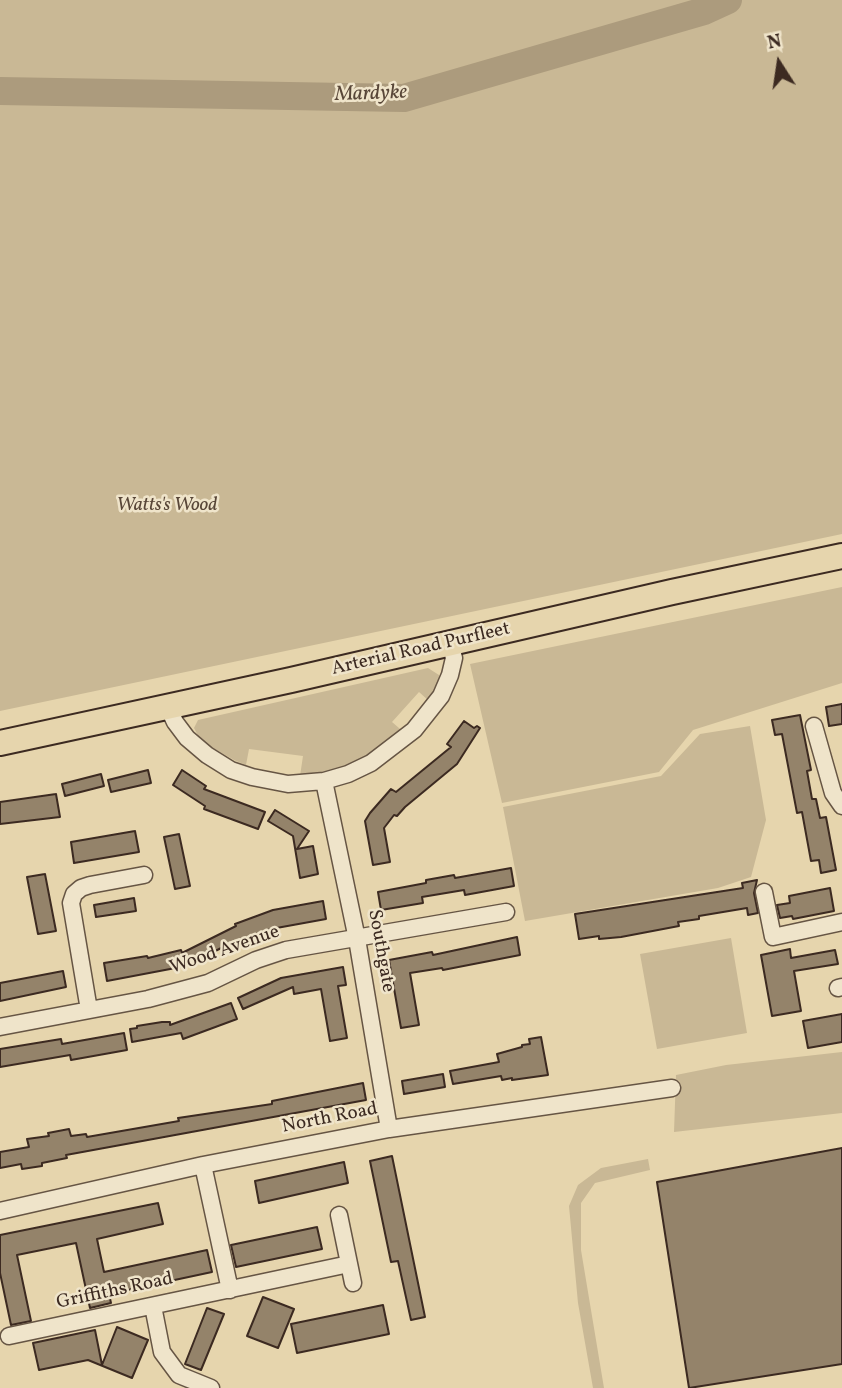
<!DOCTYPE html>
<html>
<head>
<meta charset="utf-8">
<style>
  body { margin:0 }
  #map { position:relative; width:842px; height:1388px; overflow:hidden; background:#e6d5ad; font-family:Vollkorn,serif }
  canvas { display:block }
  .north { position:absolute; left:744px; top:28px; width:70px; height:70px; -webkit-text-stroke:5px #efe4ca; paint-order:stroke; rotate:348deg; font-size:19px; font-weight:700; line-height:28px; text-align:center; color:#3c2a21 }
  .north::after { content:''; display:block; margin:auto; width:24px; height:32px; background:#3c2a21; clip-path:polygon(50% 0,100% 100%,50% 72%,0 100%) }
</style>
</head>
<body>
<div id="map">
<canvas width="842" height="1388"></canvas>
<div class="north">N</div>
</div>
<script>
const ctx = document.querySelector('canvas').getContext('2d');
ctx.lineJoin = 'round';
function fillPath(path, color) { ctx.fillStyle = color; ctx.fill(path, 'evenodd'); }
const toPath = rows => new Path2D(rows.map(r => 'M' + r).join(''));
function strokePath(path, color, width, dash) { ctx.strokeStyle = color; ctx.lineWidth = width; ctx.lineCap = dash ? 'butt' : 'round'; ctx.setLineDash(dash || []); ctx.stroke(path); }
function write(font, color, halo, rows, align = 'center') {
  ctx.font = font + ' Vollkorn,serif'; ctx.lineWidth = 5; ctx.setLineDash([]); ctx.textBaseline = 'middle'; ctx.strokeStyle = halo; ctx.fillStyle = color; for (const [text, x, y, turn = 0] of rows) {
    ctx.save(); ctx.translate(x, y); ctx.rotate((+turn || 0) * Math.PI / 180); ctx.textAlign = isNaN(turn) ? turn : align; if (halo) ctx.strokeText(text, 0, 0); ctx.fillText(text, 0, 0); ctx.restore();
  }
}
const green = toPath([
  [0,0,842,0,842,534,0,711,0,100,5,99,0,82],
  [842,587,842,683,693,730,659,772,502,803,470,664],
  [428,668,439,675,439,684,429,701,419,692,392,722,406,734,340,772,300,776,303,756,249,749,246,765,234,760,201,741,194,728,198,720],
  [750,726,766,820,751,877,718,888,525,921,503,807,661,776,700,734],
  [731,938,747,1033,657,1049,640,954],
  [842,1052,842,1113,674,1132,676,1075,726,1065],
  [648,1159,650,1170,595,1183,581,1203,581,1250,604,1388,593,1388,578,1303,569,1206,578,1185,601,1168]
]);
const river = toPath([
  [0,91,404,98,704,11,728,0]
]);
const building = toPath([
  [842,704,842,724,829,726,826,707,842,704],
  [800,715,811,770,807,771,812,799,816,799,820,818,826,817,836,870,821,873,819,860,811,861,802,812,797,813,782,734,775,735,772,720,800,715],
  [464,721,474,728,477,726,480,728,457,764,405,807,397,816,394,815,384,828,390,862,373,865,365,821,370,813,391,789,396,792,451,747,447,744,464,721],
  [148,770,151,783,111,792,108,780,148,770],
  [182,770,206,786,204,789,265,812,258,829,204,809,205,806,173,785,182,770],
  [101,774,104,786,65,796,62,784,101,774],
  [56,794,60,817,0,824,0,802,56,794],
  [275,810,309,831,297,849,313,846,318,874,300,878,293,836,268,821,275,810],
  [135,831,139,852,74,863,71,842,135,831],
  [179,834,190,886,175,889,164,837,179,834],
  [511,868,514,886,465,895,464,890,422,897,423,903,381,910,378,892,426,883,426,880,454,875,455,878,511,868],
  [45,874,56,931,38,934,27,877,45,874],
  [757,880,754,893,758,913,748,915,747,908,699,916,699,919,678,922,679,926,621,937,599,939,599,936,579,939,575,914,743,888,742,883,757,880],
  [830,888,834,911,793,919,792,916,780,918,777,905,790,903,789,896,830,888],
  [134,898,136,911,96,917,94,905,134,898],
  [323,901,326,919,271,929,229,944,186,966,107,981,104,963,147,956,148,958,181,950,182,953,236,926,235,924,273,910,323,901],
  [517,937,520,955,443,970,442,968,410,973,419,1025,401,1028,389,960,432,952,433,955,517,937],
  [790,949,791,958,835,950,838,964,794,971,801,1011,772,1016,761,955,790,949],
  [343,967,346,985,338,986,347,1038,330,1041,321,989,294,994,293,987,243,1009,238,998,281,978,343,967],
  [63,971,66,987,0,1001,0,983,63,971],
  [231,1003,237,1019,183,1039,181,1033,132,1042,130,1029,137,1028,137,1026,162,1022,170,1022,170,1025,231,1003],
  [842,1014,842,1042,808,1048,803,1021,842,1014],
  [124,1033,127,1050,71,1060,70,1055,0,1067,0,1049,61,1039,62,1044,124,1033],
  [541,1037,548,1075,512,1080,512,1078,502,1080,501,1076,453,1084,450,1071,499,1062,497,1054,522,1047,522,1045,530,1044,529,1039,541,1037],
  [443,1074,445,1087,404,1094,402,1081,443,1074],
  [363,1083,366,1100,66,1155,67,1158,42,1163,42,1166,22,1169,21,1164,0,1168,0,1152,29,1147,27,1139,49,1136,48,1133,69,1129,71,1136,86,1134,87,1137,179,1121,178,1118,272,1104,272,1101,363,1083],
  [842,1148,842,1364,689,1388,657,1182,842,1148],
  [392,1156,425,1317,411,1320,398,1261,391,1262,370,1161,392,1156],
  [344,1162,348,1183,259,1203,255,1181,344,1162],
  [158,1203,163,1224,97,1239,104,1272,207,1250,212,1272,109,1294,111,1303,90,1308,76,1243,17,1255,31,1321,11,1325,0,1273,0,1235,158,1203],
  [317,1227,322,1249,236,1267,231,1245,317,1227],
  [263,1297,294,1309,278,1348,247,1336,263,1297],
  [383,1305,389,1334,297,1353,291,1324,383,1305],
  [207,1308,224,1314,201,1370,185,1364,207,1308],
  [117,1327,148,1340,132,1378,88,1360,39,1370,33,1343,95,1330,102,1365,117,1327]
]);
const minor = toPath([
  [168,707,175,722,187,738,207,755,231,770,252,777,288,784,324,781,348,774,371,763,414,730,441,696,450,675,454,658,450,643],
  [814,726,833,793,842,806],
  [324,781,357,939,389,1129],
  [764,892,773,937,842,922],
  [838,988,842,987],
  [89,1010,71,903,74,894,81,888,90,885,144,875],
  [0,1027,148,999,208,983,256,960,286,950,506,912],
  [203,1165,230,1290],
  [0,1211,203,1165,389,1129,672,1088],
  [339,1215,353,1283],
  [153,1306,162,1352,179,1375,211,1388],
  [9,1336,349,1264]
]);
const primary = toPath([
  [0,743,291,680,672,592,842,556]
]);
const parkNames = [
  ["Watts's Wood",167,507]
];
const streetNames = [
  ["Arterial Road Purfleet",421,650,-13],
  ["Wood Avenue",225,951,-19],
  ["Southgate",380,951,80],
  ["North Road",330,1119,-11],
  ["Griffiths Road",115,1292,-12]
];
const waterNames = [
  ["Mardyke",371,95,-2]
];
fillPath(green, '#c9b895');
strokePath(river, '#ac9b7d', 28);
fillPath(building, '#94836a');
strokePath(building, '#3c2a21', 2);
strokePath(minor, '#654', 19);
strokePath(primary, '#3c2a21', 28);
strokePath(minor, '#efe4ca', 16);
strokePath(primary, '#e6d5ad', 24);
write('italic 19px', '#584638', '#efe4ca', parkNames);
write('19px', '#3c2a21', '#efe4ca', streetNames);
write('italic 21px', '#584638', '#efe4ca', waterNames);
</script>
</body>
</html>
